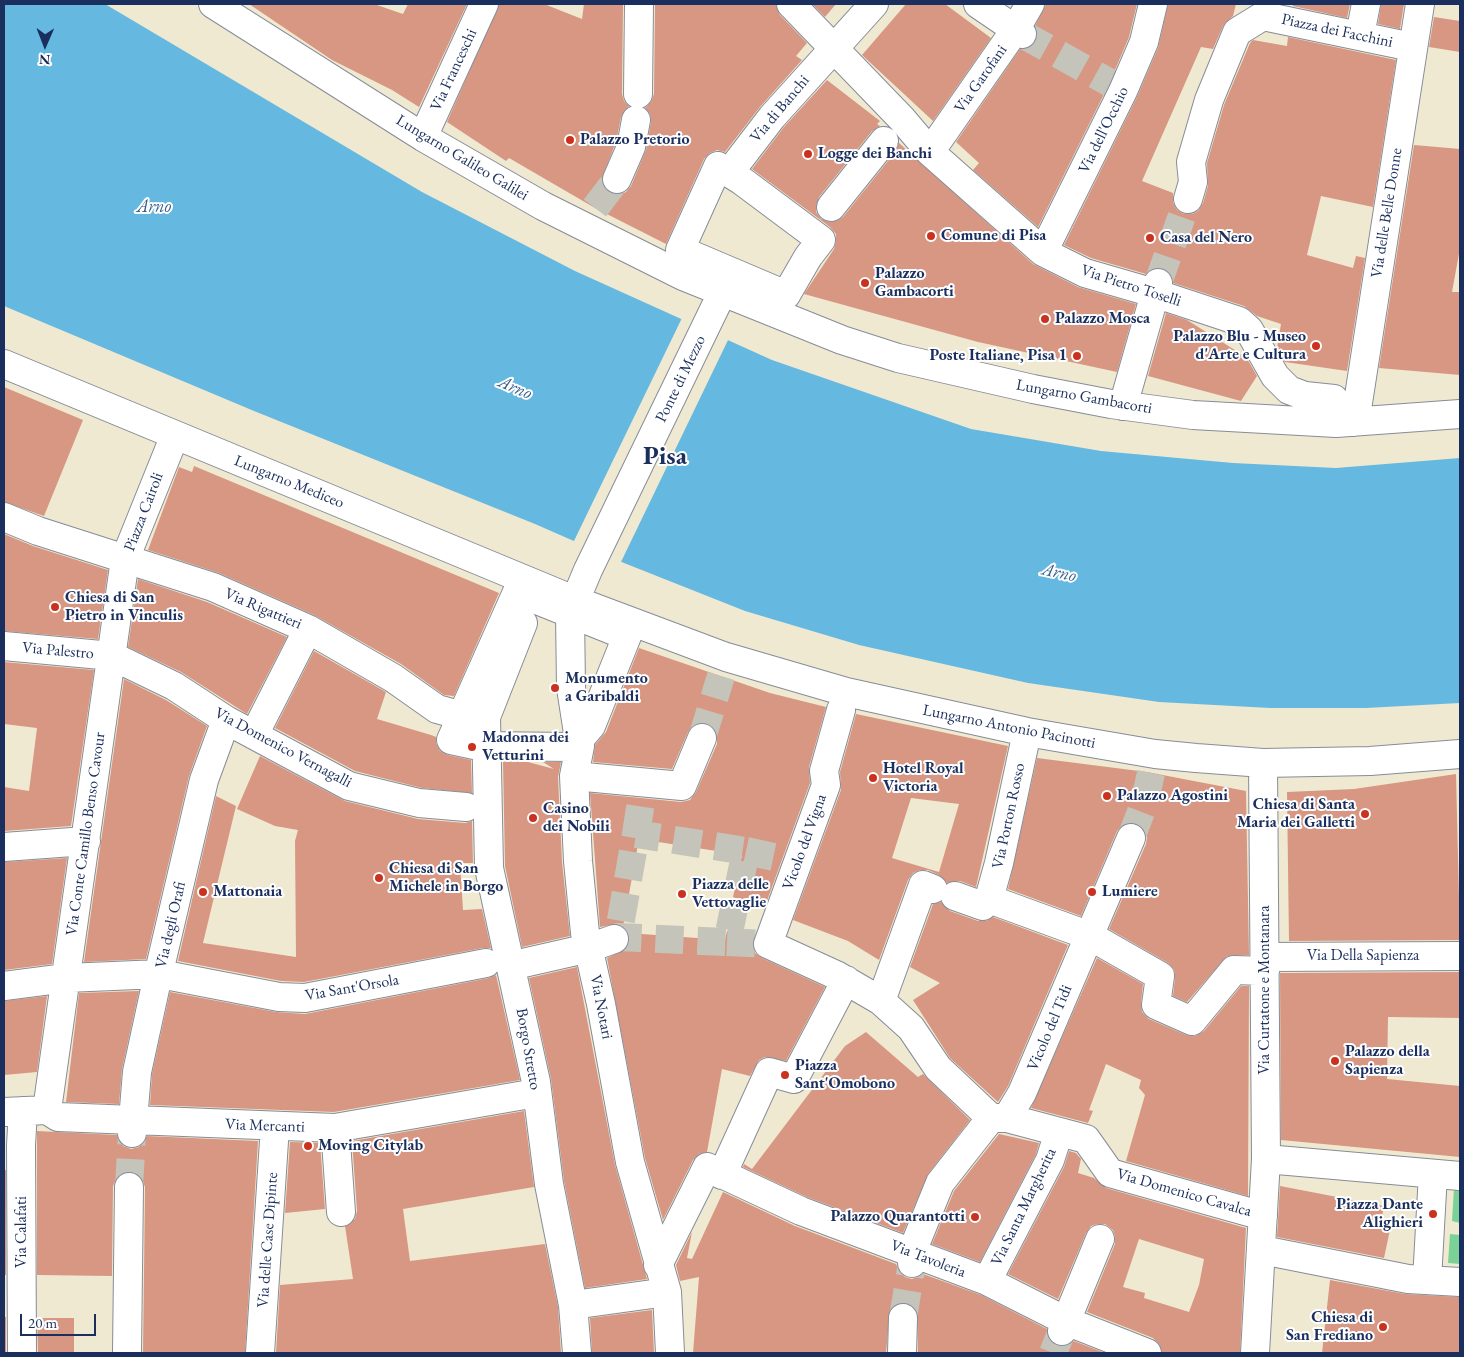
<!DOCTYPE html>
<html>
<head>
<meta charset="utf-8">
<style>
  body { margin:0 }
  #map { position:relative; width:1464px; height:1357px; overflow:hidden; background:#f0e9d1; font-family:"EB Garamond",serif }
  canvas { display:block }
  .frame { position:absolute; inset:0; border:5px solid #1b2f5e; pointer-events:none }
  .north { position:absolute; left:20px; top:20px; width:50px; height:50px; -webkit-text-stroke:4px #fff; paint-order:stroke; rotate:181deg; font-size:14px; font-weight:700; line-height:20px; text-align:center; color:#1b2f5e }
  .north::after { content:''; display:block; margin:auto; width:18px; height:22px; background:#1b2f5e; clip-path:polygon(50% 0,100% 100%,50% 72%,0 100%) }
  .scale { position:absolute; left:20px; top:1314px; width:76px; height:22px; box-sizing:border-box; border:2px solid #1b2f5e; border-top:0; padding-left:6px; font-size:15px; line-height:18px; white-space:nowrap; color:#1b2f5e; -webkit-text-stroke:4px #fff; paint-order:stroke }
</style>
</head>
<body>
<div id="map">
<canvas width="1464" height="1357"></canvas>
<div class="frame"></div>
<div class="north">N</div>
<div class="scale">20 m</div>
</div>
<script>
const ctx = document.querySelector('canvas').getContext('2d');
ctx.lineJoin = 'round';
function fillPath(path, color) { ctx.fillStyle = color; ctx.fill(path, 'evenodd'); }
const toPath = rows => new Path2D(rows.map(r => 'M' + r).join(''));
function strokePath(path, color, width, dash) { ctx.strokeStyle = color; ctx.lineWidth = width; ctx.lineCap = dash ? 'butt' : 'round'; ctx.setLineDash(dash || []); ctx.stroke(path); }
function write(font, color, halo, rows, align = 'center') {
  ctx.font = font + ' "EB Garamond",serif'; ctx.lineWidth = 4; ctx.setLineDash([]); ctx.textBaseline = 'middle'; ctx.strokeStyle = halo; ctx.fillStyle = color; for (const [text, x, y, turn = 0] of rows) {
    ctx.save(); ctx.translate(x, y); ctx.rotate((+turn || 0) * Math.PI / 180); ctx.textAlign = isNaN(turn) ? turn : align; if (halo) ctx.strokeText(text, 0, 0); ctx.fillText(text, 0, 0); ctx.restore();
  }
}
const green = toPath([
  [1454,1188,1460,1188,1460,1223,1452,1221],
  [1450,1234,1460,1235,1460,1264,1448,1263]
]);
const water = toPath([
  [4,4,105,4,422,192,575,271,772,360,971,429,1101,451,1233,463,1336,468,1460,458,1460,703,1366,708,1270,708,1159,702,1028,683,859,645,745,611,624,563,535,524,254,411,4,306]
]);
const pier = toPath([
  [682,318,729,338,620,564,573,543]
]);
const building = toPath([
  [249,4,374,4,403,14,408,4,467,4,419,107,392,90,332,60],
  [499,4,544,4,582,19,584,4,623,4,622,94,624,101,629,106,621,117,616,142,601,180,605,189,610,193,618,195,626,192,631,186,646,150,651,122,650,114,645,108,651,102,654,94,655,4,776,4,780,15,807,43,796,56,802,60,760,107,725,152,717,150,710,153,704,159,666,244,595,208,509,158,506,161,447,122],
  [812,4,836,4,825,17],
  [906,4,945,4,991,38,933,121,862,55],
  [1046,4,1137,4,1129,37,1109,84,1038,227,973,170,979,163,956,142,1020,49,1029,48,1035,42,1038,35,1035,26],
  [1168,4,1236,4,1233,16,1223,26,1213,49,1201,47,1142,181,1173,193,1173,203,1177,210,1184,214,1192,214,1198,211,1203,203,1208,186,1207,163,1224,105,1250,43,1253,40,1287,46,1288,37,1396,60,1373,207,1321,196,1307,255,1353,268,1356,256,1365,258,1347,371,1285,362,1277,348,1281,324,1257,316,1244,306,1173,283,1170,273,1163,268,1154,268,1146,274,1091,258,1064,245,1137,97,1158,48],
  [1293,4,1350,4,1347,18,1293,6],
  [1381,4,1404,4,1400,29,1378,24],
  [1434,17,1460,21,1460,52,1429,47],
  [827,80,880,121,877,124,880,126,872,131,819,197,816,205,816,212,821,219,829,222,837,221,843,217,896,151,899,143,1033,264,1078,287,1136,304,1117,372,978,342,804,294,834,249,836,241,836,234,830,227,752,169,784,127],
  [1414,145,1460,149,1460,248,1452,292,1460,292,1460,375,1379,368],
  [1166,313,1187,320,1246,357,1257,376,1241,401,1148,376],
  [4,387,83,420,44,516,4,502],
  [194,466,499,593,454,696,444,695,401,664,314,615,219,573,148,550,179,467,192,472],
  [4,534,33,546,108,570,98,639,4,631],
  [138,579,207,602,287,637,247,714,181,672,128,647],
  [639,648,770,693,826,707,809,767,810,783,764,909,733,897,742,855,639,839,623,927,616,924,600,927,590,793,681,802,690,800,696,792,717,744,717,736,714,728,708,723,700,723,692,726,688,732,672,769,593,762,595,745,606,732],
  [314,651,386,692,377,719,431,735,436,737,436,743,440,751,448,755,471,760,472,793,422,788,355,771,275,728],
  [4,662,94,670,71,826,4,831,4,787,29,791,37,728,4,724],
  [124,679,166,700,207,726,189,776,146,959,84,962],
  [856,714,1008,746,976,887,960,881,947,883,939,875,928,870,920,870,913,873,908,880,879,960,848,941,793,920,841,790,840,772],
  [911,798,959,804,939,872,892,858],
  [260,756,345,801,418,819,465,823,472,821,473,863,460,863,463,910,482,909,491,948,483,948,304,982,281,981,178,961,216,796,236,806,203,943,296,957,295,841,298,830,275,826,237,809],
  [1037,758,1147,772,1246,791,1249,955,1227,956,1187,1002,1173,996,1175,978,1174,970,1168,963,1109,929,1146,844,1147,837,1144,829,1137,824,1130,822,1122,825,1117,831,1081,916,1008,889],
  [503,762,528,762,554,769,543,762,561,762,558,777,562,862,570,936,522,947,505,866],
  [1456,774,1460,940,1289,941,1287,792,1354,789],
  [67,858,52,964,4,970,4,862],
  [941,902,950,911,978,921,986,921,993,917,1068,945,1008,1086,998,1102,950,1058,913,1000,940,983,910,967,933,904],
  [727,931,753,942,755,953,762,958,825,987,786,1061,765,1057,759,1060,750,1076,722,1069,707,1152,699,1154,693,1160,663,1220,645,1158,607,958,626,949,629,941,628,933,725,940],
  [1097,958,1143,984,1141,1003,1142,1012,1149,1019,1186,1035,1195,1036,1204,1031,1241,986,1249,986,1248,1196,1126,1161,1145,1095,1139,1088,1141,1080,1106,1064,1089,1110,1093,1111,1088,1123,1031,1108],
  [577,967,615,1165,647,1279,585,1288,564,1181,551,1079,529,978],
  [1460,972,1460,1018,1388,1017,1387,1079,1460,1086,1460,1157,1281,1140,1280,973],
  [496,975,520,1080,334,1112,150,1105,152,1074,170,992,276,1012,305,1014,489,978],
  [139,991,122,1069,119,1104,66,1102,79,993],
  [47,996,37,1072,4,1075,4,1001],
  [866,1032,918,1077,923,1074,970,1120,928,1174,903,1233,807,1197,743,1167,744,1164,752,1169,845,1046],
  [524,1111,534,1187,403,1209,410,1261,545,1244,558,1307,561,1353,276,1353,280,1285,353,1279,345,1226,355,1219,357,1211,352,1141],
  [37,1131,117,1135,123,1146,131,1149,139,1147,147,1136,258,1141,245,1353,143,1353,145,1187,142,1179,137,1173,129,1171,122,1173,116,1179,113,1186,112,1276,37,1275],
  [999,1134,1039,1143,1036,1154,980,1262,932,1244,954,1191],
  [290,1142,320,1143,325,1209,285,1213],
  [1069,1151,1076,1153,1081,1159,1078,1173,1094,1178,1106,1188,1246,1228,1240,1353,1162,1353,1159,1344,1153,1338,1087,1312,1115,1244,1115,1236,1113,1230,1105,1224,1097,1224,1091,1226,1086,1233,1058,1299,1008,1274,1064,1167],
  [1139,1239,1204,1259,1199,1285,1189,1312,1144,1298,1145,1293,1123,1287],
  [4,1170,6,1170,6,1275,4,1275],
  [1280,1186,1384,1206,1381,1223,1391,1225,1384,1258,1277,1237],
  [723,1192,795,1226,896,1264,899,1271,905,1277,912,1279,923,1274,981,1295,1047,1329,1049,1340,1056,1345,1065,1346,1074,1341,1105,1353,918,1353,917,1311,912,1305,903,1302,895,1305,890,1310,886,1353,693,1353,699,1277,680,1281,676,1265,692,1232,687,1258,692,1259],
  [1330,1280,1405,1294,1460,1297,1460,1353,1322,1353],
  [652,1310,654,1353,592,1353,590,1318],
  [4,1317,6,1317,6,1353,4,1353],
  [37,1318,74,1318,74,1353,38,1353]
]);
const minorTunnel = toPath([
  [1022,34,1114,85],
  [595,208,617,179],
  [1158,283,1188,199],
  [702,738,721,676],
  [636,834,644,782],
  [1131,838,1144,804,1151,773],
  [746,851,793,861],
  [614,939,618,937,727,942,746,851,636,834,618,937],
  [727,942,768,944],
  [129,1187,132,1133],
  [903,1318,912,1263],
  [1053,1353,1062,1331]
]);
const minor = toPath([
  [213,4,423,137,543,206,683,276,842,340,898,358,1033,389,1111,404,1193,415,1336,423,1460,414],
  [791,4,902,119,930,152,1043,252,1085,273,1154,293,1239,321,1249,330,1275,376,1289,390,1305,396,1334,399,1336,423],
  [978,4,1022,34],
  [1360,35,1366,4],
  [638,94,639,4],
  [423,137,484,4],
  [930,152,1015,30,1030,4],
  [718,166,742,181,821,240,808,257,786,295,680,250,718,166],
  [729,173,772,117,874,4],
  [617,179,631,147,636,120],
  [1188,199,1193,182,1191,162,1209,100,1237,32,1263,16,1412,47],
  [831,207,884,141],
  [1043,252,1123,91,1144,42,1153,4],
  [4,364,574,600,726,657,846,692,1027,732,1155,754,1196,758,1263,763,1370,761,1460,754],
  [1123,406,1158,283],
  [1355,422,1420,4],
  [4,517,38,531,213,587,308,629,393,678,437,709,463,716,486,717,489,868,536,1082,549,1184,573,1305,577,1353],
  [517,592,627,636,591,726,573,747,479,746,451,740,517,592],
  [4,646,112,656,174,686,226,720,349,786,419,803,466,807],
  [841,710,824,771,826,785,768,944,838,976,881,1001,911,1028,938,1068,991,1118,1007,1118,1086,1139,1110,1173,1263,1216],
  [486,717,523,623],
  [254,735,308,629],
  [574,776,682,786,702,738],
  [4,847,86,841],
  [955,896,983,906,989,899,999,863,1027,732],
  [989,899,1090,936,1160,976,1156,1005,1192,1021,1234,970,1265,971],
  [1265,957,1460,956],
  [510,966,589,948,614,939],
  [4,986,66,978,160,974,279,997,305,998,486,963],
  [881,1001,923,885,933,889],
  [47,1110,125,559,175,435],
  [4,1112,47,1110,58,1117,335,1128,536,1093],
  [1007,1118,1022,1093,1131,838],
  [335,1128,341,1212],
  [132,1133,137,1072,155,989,204,780,226,720],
  [1266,1159,1460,1176],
  [722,1175,769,1072,794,1079,846,980],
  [1262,1250,1408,1279,1460,1282],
  [912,1263,912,1252,940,1183,991,1118],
  [658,1265,707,1167,801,1211,987,1281,1066,1321,1147,1353],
  [1427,1280,1433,1174],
  [987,1281,1050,1160,1059,1132],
  [573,1305,667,1292],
  [1062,1331,1100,1239],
  [22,1353,21,1145,23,1111],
  [127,1353,129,1187],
  [260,1353,275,1126],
  [670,1353,667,1292,630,1162,601,1004,585,933,578,861,574,776,580,746,571,688,570,613,588,570,722,293],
  [902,1353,903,1318],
  [1255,1353,1266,1159,1263,763]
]);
const markers = [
  [570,140,5,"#c8321e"],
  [808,154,5,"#c8321e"],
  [931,236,5,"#c8321e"],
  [1150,238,5,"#c8321e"],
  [865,283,5,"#c8321e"],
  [1045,319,5,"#c8321e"],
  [1316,346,5,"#c8321e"],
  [1077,356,5,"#c8321e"],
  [55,607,5,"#c8321e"],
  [555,688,5,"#c8321e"],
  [472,747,5,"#c8321e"],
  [873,778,5,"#c8321e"],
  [1107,796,5,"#c8321e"],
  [1365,814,5,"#c8321e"],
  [533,818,5,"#c8321e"],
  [379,878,5,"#c8321e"],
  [203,892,5,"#c8321e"],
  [1092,892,5,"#c8321e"],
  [682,894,5,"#c8321e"],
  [1335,1061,5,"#c8321e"],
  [785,1075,5,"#c8321e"],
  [308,1146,5,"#c8321e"],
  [1433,1214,5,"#c8321e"],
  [975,1217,5,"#c8321e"],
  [1383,1327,5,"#c8321e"]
];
const streetNames = [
  ["Piazza dei Facchini",1337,31,12],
  ["Via Franceschi",454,70,-65],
  ["Via Garofani",981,79,-55],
  ["Via di Banchi",780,109,-50],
  ["Via dell'Occhio",1104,130,-64],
  ["Lungarno Galileo Galilei",462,158,31],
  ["Via delle Belle Donne",1387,213,-81],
  ["Via Pietro Toselli",1131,286,18],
  ["Ponte di Mezzo",681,379,-64],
  ["Lungarno Gambacorti",1084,397,10],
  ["Lungarno Mediceo",289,482,22],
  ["Piazza Cairoli",144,512,-69],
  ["Via Rigattieri",263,609,23],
  ["Via Palestro",58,651,5],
  ["Lungarno Antonio Pacinotti",1009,727,11],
  ["Via Domenico Vernagalli",283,748,28],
  ["Via Porton Rosso",1009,816,-78],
  ["Via Conte Camillo Benso Cavour",86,834,-82],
  ["Vicolo del Vigna",805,842,-70],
  ["Via degli Orafi",171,925,-77],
  ["Via Della Sapienza",1363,956],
  ["Via Sant'Orsola",352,988,-10],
  ["Via Curtatone e Montanara",1265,990,-90],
  ["Via Notari",601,1007,79],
  ["Vicolo del Tidi",1050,1028,-67],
  ["Borgo Stretto",528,1049,80],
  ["Via Mercanti",265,1126,2],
  ["Via Domenico Cavalca",1184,1193,16],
  ["Via Santa Margherita",1024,1207,-64],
  ["Via Calafati",22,1232,-90],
  ["Via delle Case Dipinte",268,1240,-86],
  ["Via Tavoleria",928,1259,21]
];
const poiNames = [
  ["Palazzo Pretorio",580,140],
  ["Logge dei Banchi",818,154],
  ["Comune di Pisa",941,236],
  ["Casa del Nero",1160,238],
  ["Palazzo",875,274],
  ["Gambacorti",875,292],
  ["Palazzo Mosca",1055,319],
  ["Palazzo Blu - Museo",1306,337,"right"],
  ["d'Arte e Cultura",1306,355,"right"],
  ["Poste Italiane, Pisa 1",1067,356,"right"],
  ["Chiesa di San",65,598],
  ["Pietro in Vinculis",65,616],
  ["Monumento",565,679],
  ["a Garibaldi",565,697],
  ["Madonna dei",482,738],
  ["Vetturini",482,756],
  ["Hotel Royal",883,769],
  ["Victoria",883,787],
  ["Palazzo Agostini",1117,796],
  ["Chiesa di Santa",1355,805,"right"],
  ["Maria dei Galletti",1355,823,"right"],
  ["Casino",543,809],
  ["dei Nobili",543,827],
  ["Chiesa di San",389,869],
  ["Michele in Borgo",389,887],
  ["Piazza delle",692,885],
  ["Vettovaglie",692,903],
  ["Mattonaia",213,892],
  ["Lumiere",1102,892],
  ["Palazzo della",1345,1052],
  ["Sapienza",1345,1070],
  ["Piazza",795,1066],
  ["Sant'Omobono",795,1084],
  ["Moving Citylab",318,1146],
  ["Piazza Dante",1423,1205,"right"],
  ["Alighieri",1423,1223,"right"],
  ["Palazzo Quarantotti",965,1217,"right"],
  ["Chiesa di",1373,1318,"right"],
  ["San Frediano",1373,1336,"right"]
];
const waterNames = [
  ["Arno",154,207],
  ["Arno",515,388,23],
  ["Arno",1059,573,12]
];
const townNames = [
  ["Pisa",665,457]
];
fillPath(green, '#7ad297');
fillPath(water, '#65b9e1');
fillPath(pier, '#f0e9d1');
fillPath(building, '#d89782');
strokePath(minorTunnel, '#c5c4ba', 28, [28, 14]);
strokePath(minor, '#868c98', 30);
strokePath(minor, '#fff', 28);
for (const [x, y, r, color] of markers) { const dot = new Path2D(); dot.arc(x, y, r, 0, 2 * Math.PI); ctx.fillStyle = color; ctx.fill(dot); strokePath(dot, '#fff', 2); }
write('16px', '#1b2f5e', '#fff', streetNames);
write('bold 16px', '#1b2f5e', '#fff', poiNames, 'left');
write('italic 18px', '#355f8c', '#fff', waterNames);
write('bold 26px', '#1b2f5e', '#fff', townNames);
</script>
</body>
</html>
